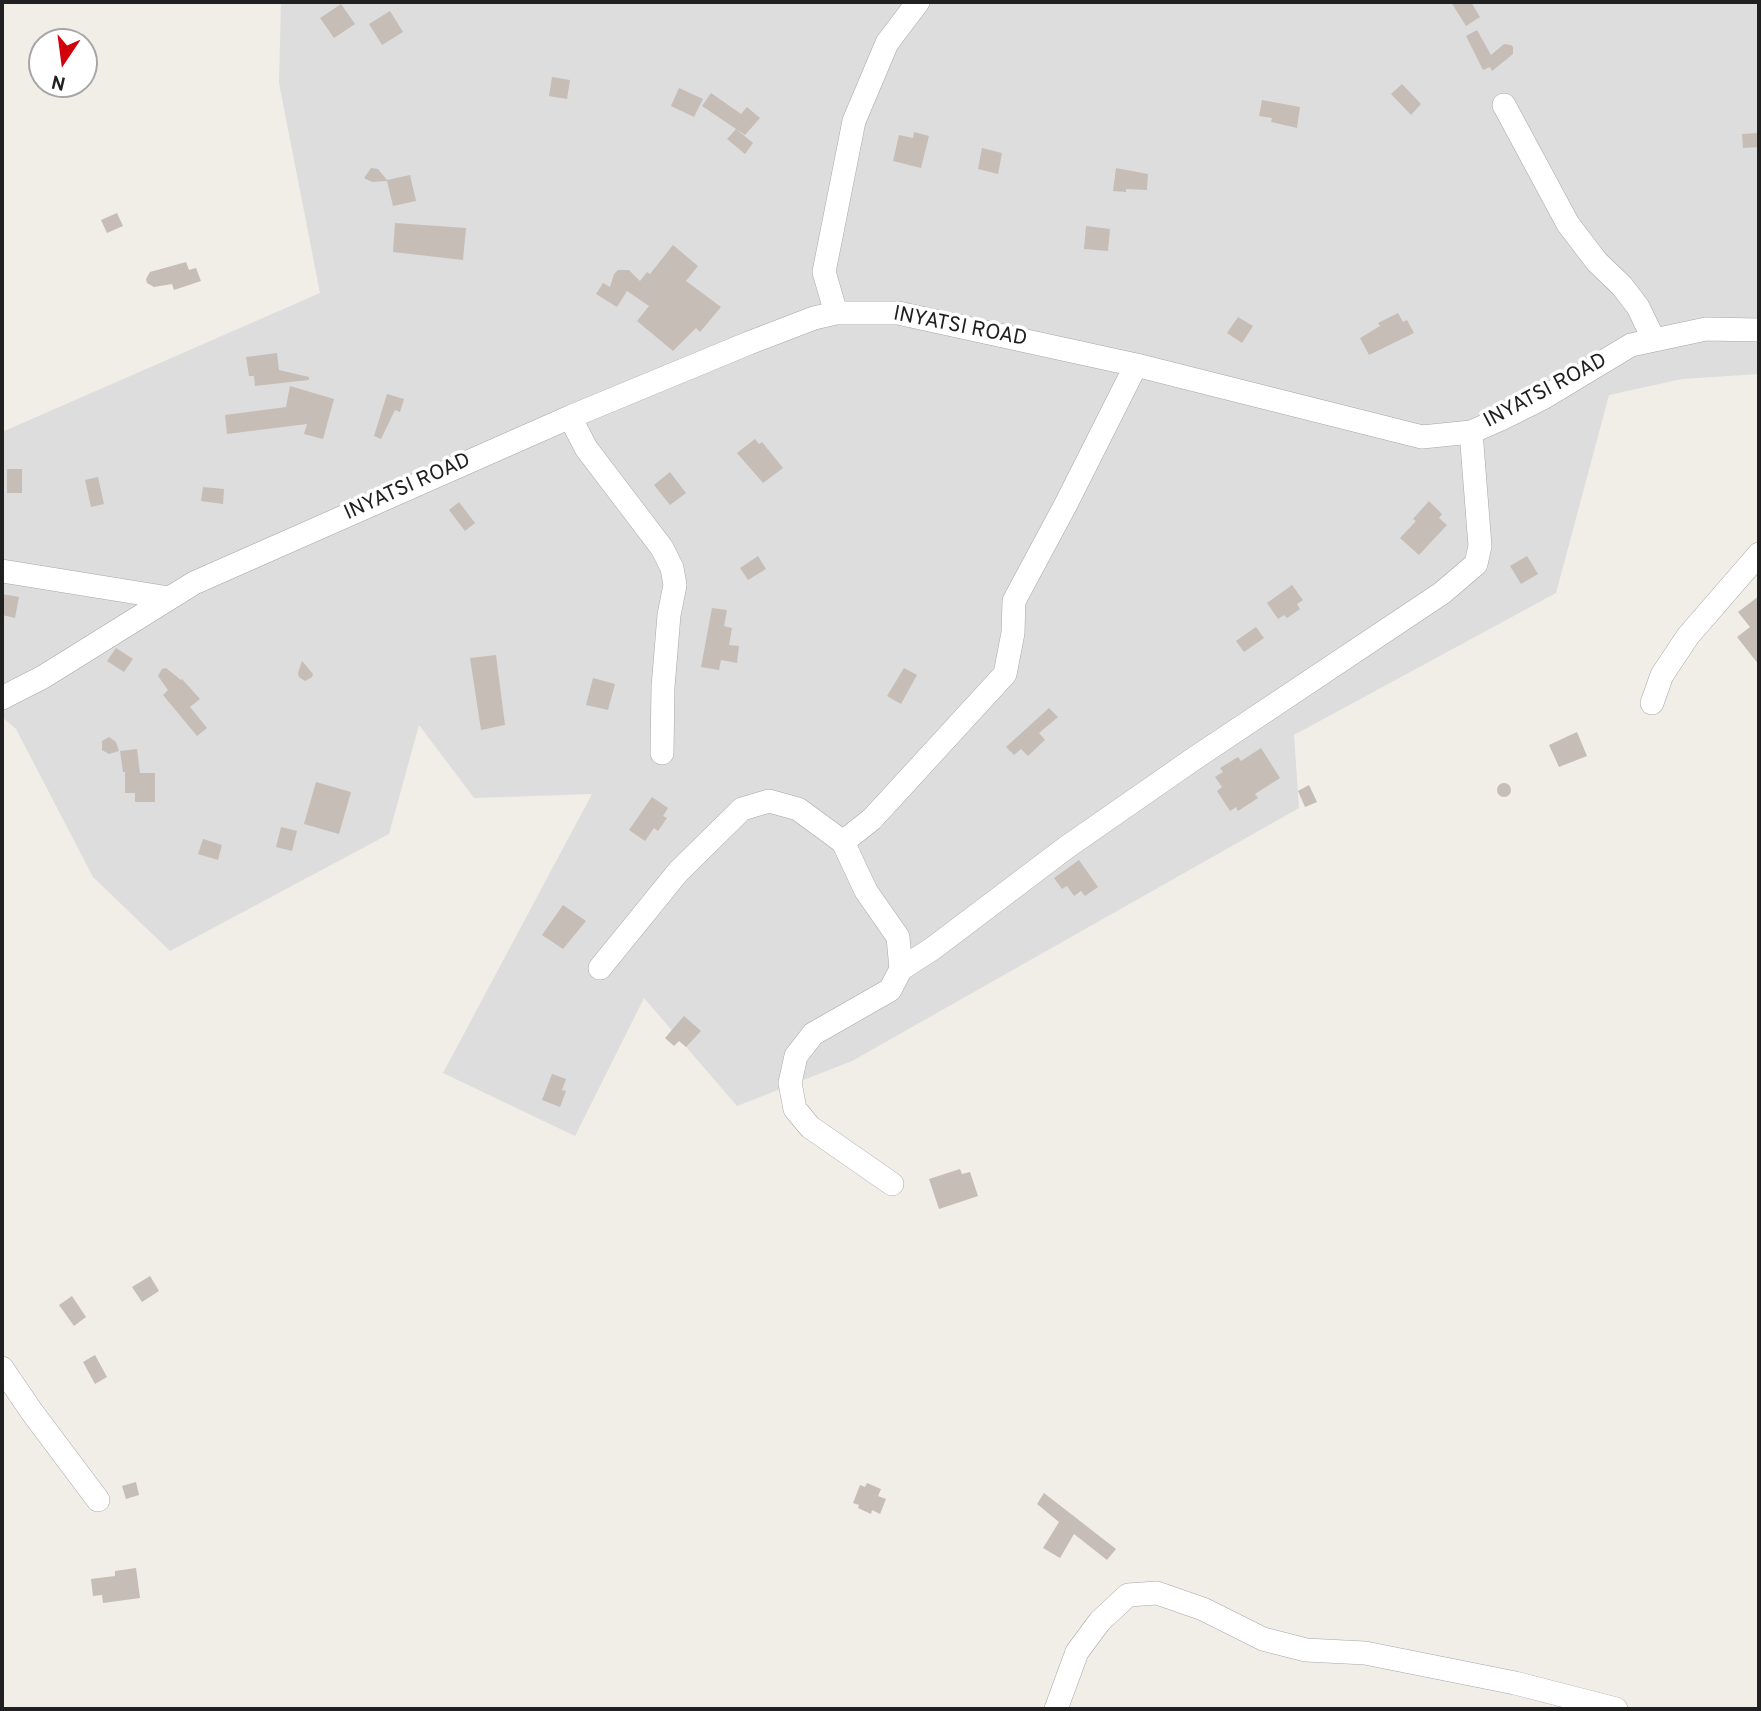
<!DOCTYPE html>
<html>
<head>
<meta charset="utf-8">
<style>
  body { margin:0 }
  #map { position:relative; width:1761px; height:1711px; overflow:hidden; background:#f1ede7; font-family:Overpass,sans-serif }
  canvas { display:block }
  .frame { position:absolute; inset:0; border:4px solid #202020; pointer-events:none }
  .north { position:absolute; left:28px; top:28px; width:70px; height:70px; box-sizing:border-box; background:#fff; border:2px solid #a6a6a6; border-radius:50%; rotate:193deg; font-size:19px; font-weight:700; line-height:28px; text-align:center; color:#202020 }
  .north::after { content:''; display:block; margin:auto; width:24px; height:32px; background:#d1000a; clip-path:polygon(50% 0,100% 100%,50% 72%,0 100%) }
</style>
</head>
<body>
<div id="map">
<canvas width="1761" height="1711"></canvas>
<div class="frame"></div>
<div class="north">N</div>
</div>
<script>
const ctx = document.querySelector('canvas').getContext('2d');
ctx.lineJoin = 'round';
function fillPath(path, color) { ctx.fillStyle = color; ctx.fill(path, 'evenodd'); }
const toPath = rows => new Path2D(rows.map(r => 'M' + r).join(''));
function strokePath(path, color, width, dash) { ctx.strokeStyle = color; ctx.lineWidth = width; ctx.lineCap = dash ? 'butt' : 'round'; ctx.setLineDash(dash || []); ctx.stroke(path); }
function write(font, color, halo, rows, align = 'center') {
  ctx.font = font + ' Overpass,sans-serif'; ctx.lineWidth = 7; ctx.setLineDash([]); ctx.textBaseline = 'middle'; ctx.strokeStyle = halo; ctx.fillStyle = color; for (const [text, x, y, turn = 0] of rows) {
    ctx.save(); ctx.translate(x, y); ctx.rotate((+turn || 0) * Math.PI / 180); ctx.textAlign = isNaN(turn) ? turn : align; if (halo) ctx.strokeText(text, 0, 0); ctx.fillText(text, 0, 0); ctx.restore();
  }
}
const residential = toPath([
  [281,2,1759,2,1759,374,1682,379,1609,395,1556,593,1294,735,1299,808,852,1061,737,1106,644,998,575,1136,443,1073,592,794,474,798,419,725,389,834,170,951,93,877,16,729,2,717,2,432,320,293,279,83]
]);
const building = toPath([
  [1451,2,1471,2,1480,17,1466,26],
  [341,4,355,24,334,38,320,18],
  [390,11,403,32,382,45,369,24],
  [1477,30,1491,55,1504,44,1511,45,1513,47,1513,54,1492,71,1490,67,1483,70,1466,36],
  [552,77,570,80,567,99,549,96],
  [1402,84,1421,104,1411,115,1391,94],
  [679,88,703,99,694,117,671,106],
  [711,93,741,114,747,107,760,118,745,135,702,106],
  [1262,100,1300,107,1297,128,1271,122,1272,118,1259,116],
  [736,129,753,143,745,154,727,139],
  [914,132,929,136,921,168,893,161,899,135,913,138],
  [1759,133,1759,147,1743,148,1742,134],
  [982,148,1002,153,998,174,978,169],
  [371,168,378,169,387,180,410,175,416,201,393,206,387,181,372,182,364,178],
  [1116,168,1148,174,1147,190,1126,189,1126,192,1113,191],
  [117,213,123,226,107,233,101,220],
  [395,223,466,228,463,260,393,252],
  [1086,226,1110,229,1108,251,1084,249],
  [673,245,698,266,686,281,721,307,700,332,696,328,673,351,637,321,649,306,627,291,617,307,596,294,603,283,610,287,614,274,618,270,629,270,640,281,647,272,650,274],
  [186,262,189,270,196,268,201,281,174,290,172,284,154,287,147,283,146,279,150,272],
  [1398,313,1403,322,1407,320,1414,333,1369,355,1360,338,1380,326,1378,323],
  [1238,317,1253,326,1242,343,1227,333],
  [277,353,279,370,309,377,309,380,255,386,254,376,249,376,246,357],
  [290,386,334,399,323,439,304,434,307,424,227,434,225,415,286,407],
  [387,394,404,399,400,412,395,410,381,439,374,436],
  [755,439,759,444,762,442,783,468,763,483,737,453],
  [7,469,22,469,22,493,7,493],
  [670,472,686,493,670,505,654,485],
  [98,477,104,504,91,507,85,480],
  [203,487,224,489,223,504,201,501],
  [1429,501,1442,514,1439,518,1447,525,1419,555,1400,538,1416,521,1413,519],
  [459,502,475,523,465,531,449,510],
  [758,556,766,569,748,580,740,568],
  [1527,556,1538,574,1521,584,1510,566],
  [1292,585,1303,600,1297,604,1300,609,1287,618,1284,615,1278,619,1267,603],
  [2,594,19,597,15,618,2,615],
  [1759,596,1759,665,1737,637,1750,627,1738,612],
  [712,608,727,610,724,626,732,628,729,645,739,646,737,663,721,660,719,670,701,667],
  [1256,627,1264,638,1244,652,1236,641],
  [116,648,133,659,124,672,107,661],
  [496,655,505,725,481,730,470,658],
  [302,661,313,674,312,677,305,681,299,677,298,673],
  [166,668,181,680,182,679,200,699,190,707,207,728,197,736,163,695,168,690,158,676,162,669],
  [904,668,917,675,901,704,887,696],
  [593,678,615,684,608,710,586,705],
  [1049,708,1058,717,1039,733,1045,740,1028,756,1021,749,1014,755,1006,747],
  [1577,732,1587,756,1559,767,1549,745],
  [109,737,116,742,119,751,109,754,102,750,102,741],
  [1261,748,1280,778,1255,794,1258,798,1238,811,1236,807,1230,811,1217,791,1222,787,1215,777,1223,772,1220,768,1238,757,1241,761],
  [137,749,140,773,155,773,155,802,135,802,135,793,125,793,125,772,123,772,120,751],
  [316,782,351,792,339,834,304,824],
  '1497 790a7 7 0 1 1 14 0a7 7 0 1 1-14 0Z',
  [1309,785,1317,802,1305,807,1298,791],
  [652,797,668,808,663,816,667,818,658,831,654,828,645,841,629,830],
  [281,827,297,831,292,851,276,847],
  [203,839,222,845,218,860,198,854],
  [1079,860,1098,887,1085,896,1081,891,1074,896,1067,886,1062,889,1054,878],
  [563,905,586,921,563,949,542,935],
  [684,1016,701,1031,686,1047,679,1041,674,1046,665,1038],
  [552,1074,566,1079,562,1090,566,1091,560,1107,542,1100],
  [960,1169,962,1174,970,1172,978,1196,939,1209,929,1179],
  [150,1276,159,1291,142,1302,132,1287],
  [72,1296,86,1317,74,1326,59,1305],
  [95,1355,107,1377,95,1384,83,1362],
  [136,1482,139,1495,126,1499,122,1486],
  [867,1483,881,1489,878,1496,886,1499,880,1514,872,1510,871,1514,858,1508,859,1505,853,1503,860,1485,865,1487],
  [1044,1493,1116,1549,1107,1560,1074,1534,1060,1558,1043,1548,1059,1522,1037,1504],
  [136,1568,140,1598,103,1603,102,1595,93,1596,91,1579,115,1576,115,1571]
]);
const minor = toPath([
  [1504,105,1568,224,1597,262,1622,286,1638,307,1654,340],
  [836,313,824,272,854,121,887,43,918,2],
  [570,417,586,448,662,548,672,568,675,585,669,615,663,687,662,753],
  [2,571,169,598],
  [2,698,43,677,194,583,570,417,749,343,814,318,836,313,898,313,1136,365,1422,437,1471,432,1501,419,1543,398,1631,345,1706,329,1759,330],
  [1652,703,1662,675,1688,636,1759,554],
  [843,842,872,819,1005,674,1013,633,1014,601,1066,504,1136,365],
  [600,968,678,872,742,809,769,801,798,809,843,842,866,891,898,937,901,969,890,990,813,1034,796,1056,790,1083,795,1109,810,1127,892,1184],
  [901,969,932,949,1067,847,1195,758,1442,593,1476,564,1480,546,1471,432],
  [2,1368,32,1412,98,1500],
  [1056,1709,1077,1652,1100,1621,1128,1595,1157,1593,1203,1609,1263,1639,1306,1650,1365,1653,1515,1683,1616,1709]
]);
const streetNames = [
  ["INYATSI ROAD",960,328,11],
  ["INYATSI ROAD",1546,392,-28],
  ["INYATSI ROAD",408,488,-24]
];
fillPath(residential, '#dedddd');
fillPath(building, '#c6bdb6');
strokePath(minor, '#a7a7a7', 24);
strokePath(minor, '#fff', 23);
write('21px', '#202020', '#fff', streetNames);
</script>
</body>
</html>
